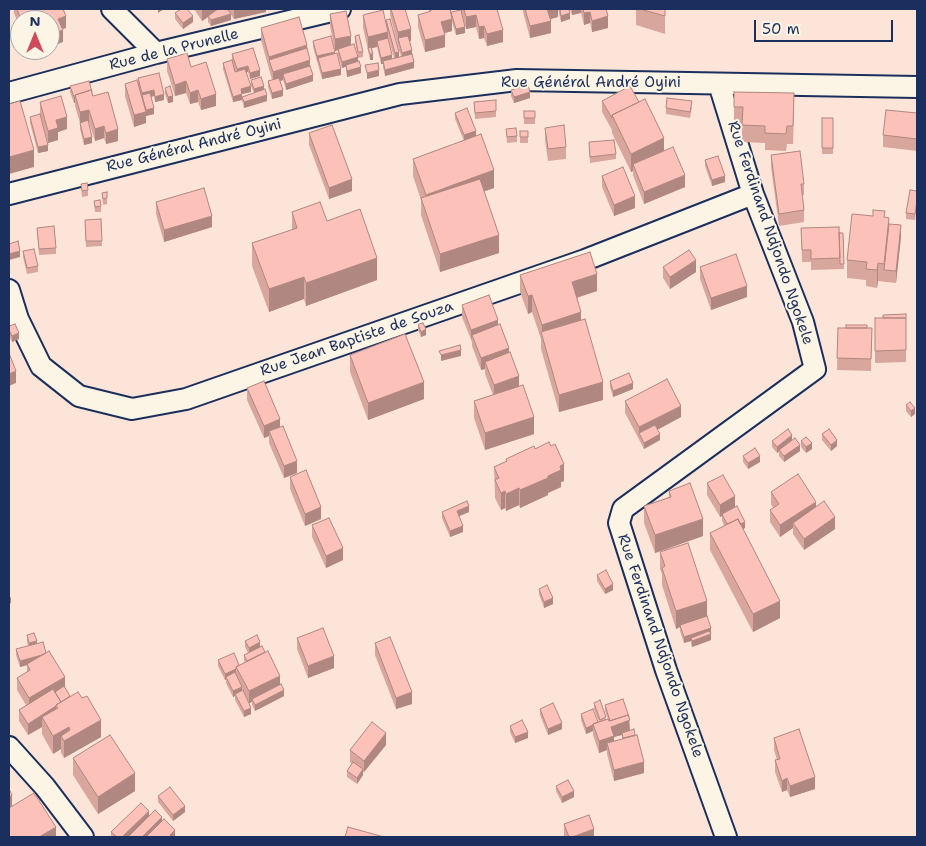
<!DOCTYPE html>
<html>
<head>
<meta charset="utf-8">
<style>
  body { margin:0 }
  #map { position:relative; width:926px; height:846px; overflow:hidden; background:#fce5d8; font-family:"Shantell Sans",sans-serif }
  canvas { display:block }
  .frame { position:absolute; inset:0; border:10px solid #1b2f5e; pointer-events:none }
  .north { position:absolute; left:10px; top:10px; width:50px; height:50px; box-sizing:border-box; background:#fcf5e5; border:1px solid #a2a6af; border-radius:50%; rotate:0deg; font-size:14px; font-weight:700; line-height:20px; text-align:center; color:#1b2f5e }
  .north::after { content:''; display:block; margin:auto; width:18px; height:22px; background:#d1495b; clip-path:polygon(50% 0,100% 100%,50% 72%,0 100%) }
  .scale { position:absolute; left:754px; top:20px; width:139px; height:22px; box-sizing:border-box; border:2px solid #1b2f5e; border-top:0; padding-left:6px; font-size:15px; line-height:18px; white-space:nowrap; color:#1b2f5e; -webkit-text-stroke:4px #fcf5e5; paint-order:stroke }
</style>
</head>
<body>
<div id="map">
<canvas width="926" height="846"></canvas>
<div class="frame"></div>
<div class="north">N</div>
<div class="scale">50 m</div>
</div>
<script>
const ctx = document.querySelector('canvas').getContext('2d');
ctx.lineJoin = 'round';
const toPath = rows => new Path2D(rows.map(r => 'M' + r).join(''));
function strokePath(path, color, width, dash) { ctx.strokeStyle = color; ctx.lineWidth = width; ctx.lineCap = dash ? 'butt' : 'round'; ctx.setLineDash(dash || []); ctx.stroke(path); }
function fillPath(path, color) { ctx.fillStyle = color; ctx.fill(path, 'evenodd'); }
function write(font, color, halo, rows, align = 'center') {
  ctx.font = font + ' "Shantell Sans",sans-serif'; ctx.lineWidth = 4; ctx.setLineDash([]); ctx.textBaseline = 'middle'; ctx.strokeStyle = halo; ctx.fillStyle = color; for (const [text, x, y, turn = 0] of rows) {
    ctx.save(); ctx.translate(x, y); ctx.rotate((+turn || 0) * Math.PI / 180); ctx.textAlign = isNaN(turn) ? turn : align; if (halo) ctx.strokeText(text, 0, 0); ctx.fillText(text, 0, 0); ctx.restore();
  }
}
const street = toPath([
  [112,9,156,53],
  [719,84,753,194,803,322,815,369,623,509,619,523,666,670,726,837],
  [9,93,156,53,340,9],
  [9,194,400,94,517,80,917,87],
  [9,290,18,319,41,366,79,396,132,409,186,399,585,260,753,194],
  [9,747,45,787,83,837]
]);
const wall = toPath([
  [14,9,63,9,66,28,62,29,63,42,50,20,20,20,20,28,14,13],
  [194,9,227,9,231,20,211,26,208,22,208,17,202,21],
  [227,9,266,9,266,12,234,19],
  [390,9,405,9,411,41,410,41,414,68,385,76,383,67,383,64,381,64,377,47,372,48,373,60,370,60,363,27,363,15,386,21,399,57,401,57,390,15],
  [388,36,394,58,392,59,388,38],
  [429,9,450,9,451,16,451,12,465,33,456,35,452,22,452,31,445,33,445,47,425,52,418,27,418,15,429,12],
  [461,9,497,9,503,42,487,46,484,38,479,39,476,27,466,29],
  [523,9,558,9,558,17,550,19,551,33,530,38,523,12],
  [558,9,569,9,570,19,561,22],
  [570,9,606,9,608,28,592,32,590,23,584,25,581,13,572,15],
  [636,9,665,9,665,34,636,25],
  [175,13,193,22,183,29,175,19],
  [330,14,358,56,355,42,355,36,363,52,363,57,358,58,358,57,358,61,361,73,347,77,346,71,346,66,342,68,338,55,338,50,335,51,330,26],
  [261,28,307,50,313,81,286,90,283,80,280,81,283,96,272,99,268,87,268,81,272,80,261,40],
  [313,41,335,54,341,75,322,79,313,47],
  [232,54,260,76,250,79,248,72,246,72,251,92,242,94,242,97,254,93,251,86,251,80,264,90,267,101,244,108,242,100,233,102,223,69,223,63,232,60],
  [167,59,191,67,216,106,201,110,198,102,190,104,186,93,175,96,167,71],
  [138,78,164,100,155,102,154,96,151,97,154,114,146,116,146,123,134,127,125,96,125,84,138,84],
  [70,86,92,92,93,96,118,141,106,144,104,138,95,141,89,122,88,122,92,143,84,145,80,129,80,123,75,106,75,103,74,103,70,92],
  [165,88,173,102,168,103,165,94],
  [511,90,530,98,514,103,511,96],
  [734,92,794,111,793,144,787,144,786,151,765,150,765,143,742,142,742,124,734,124],
  [496,100,496,117,475,119,474,102],
  [602,101,664,151,685,187,644,204,633,175,633,171,631,172,612,133,612,130,602,112],
  [40,102,67,129,58,132,58,140,48,143,40,114],
  [692,107,690,118,666,114,666,108],
  [524,111,535,111,535,124,524,124],
  [455,113,476,136,494,188,484,191,499,253,440,272,421,215,421,200,413,176,413,159,464,141,455,119],
  [917,113,917,151,883,147,883,135],
  [30,117,48,151,38,153,30,123],
  [822,118,833,118,833,154,822,154],
  [545,128,566,147,566,159,548,161,545,140],
  [506,129,517,136,517,142,507,143],
  [520,131,528,131,528,143,520,143],
  [309,133,352,191,329,199,309,145],
  [589,142,616,154,616,159,590,163],
  [771,155,804,184,804,195,802,195,804,210,804,222,779,226,771,167],
  [705,160,725,182,712,186,705,166],
  [602,176,635,208,614,216,602,187],
  [81,184,88,190,88,196,82,197],
  [917,191,917,207,915,220,906,219,906,213],
  [102,193,107,198,107,204,103,205],
  [94,201,101,206,101,212,95,212],
  [156,202,212,227,164,242,156,214],
  [292,212,327,221,377,280,306,306,304,299,269,312,252,266,252,243,292,230],
  [885,218,889,224,901,237,896,283,878,281,877,288,866,286,866,280,847,278,847,260],
  [101,219,102,246,86,247,85,226],
  [37,228,56,248,56,254,39,255],
  [801,228,843,233,844,269,811,270,811,262,802,262],
  [23,251,38,266,38,272,27,274,23,257],
  [663,267,696,272,670,289,663,278],
  [700,267,747,297,711,310,700,279],
  [520,275,597,291,577,298,581,320,603,400,559,412,541,349,541,339,532,312,528,314,520,292],
  [462,305,498,325,509,353,534,434,485,450,474,418,474,401,493,395,485,374,485,369,481,370,472,346,472,342,462,317],
  [906,314,906,362,875,363,875,318,883,318],
  [418,324,426,335,421,337,418,330],
  [9,326,19,339,12,342,9,336],
  [838,328,872,328,871,371,837,370],
  [350,355,424,399,368,420,350,372],
  [610,381,633,389,613,397,610,387],
  [247,388,280,427,297,473,284,478,269,443,269,436,264,438,247,400],
  [625,401,681,417,657,430,660,440,644,449,625,413],
  [906,405,915,414,911,417,906,411],
  [822,434,837,446,831,451,822,440],
  [772,441,792,441,800,451,784,462,779,456,779,451,777,453,772,447],
  [801,441,812,449,806,453,801,447],
  [535,449,564,481,561,482,561,487,548,493,548,495,520,508,519,505,506,511,505,508,501,510,495,498,494,467,506,461,506,459],
  [743,456,760,462,748,469,743,462],
  [290,477,321,519,305,526,290,489],
  [707,483,735,507,745,528,743,529,780,618,753,632,710,550,710,533,724,526,722,520,722,516,720,517,707,495],
  [669,491,703,536,655,553,644,523,644,506,669,497],
  [771,492,816,507,835,529,804,550,793,534,793,528,780,537,770,522,770,510,773,508,771,504],
  [442,512,469,512,459,516,463,532,450,537,442,518],
  [312,525,343,560,326,568,312,537],
  [660,552,707,618,711,640,692,647,691,644,691,641,684,643,680,631,680,627,676,629,662,585,662,574,660,569],
  [597,575,613,590,605,594,597,581],
  [539,589,553,604,544,608,539,594],
  [27,635,46,653,70,696,101,737,64,758,61,753,61,749,53,754,42,734,42,727,28,735,19,721,19,710,26,705,17,690,17,678,27,672,27,665,20,667,16,655,16,649,28,646,27,641],
  [297,638,334,668,308,678,297,649],
  [245,641,260,647,280,685,284,696,255,711,252,705,252,702,249,703,242,688,242,691,251,714,244,717,235,700,235,696,233,697,226,683,226,680,225,680,218,666,218,660,239,665,245,662,244,661,244,655,248,653,245,647],
  [375,643,412,704,396,709,375,655],
  [594,703,606,719,608,719,605,711,605,705,629,719,630,731,644,773,614,781,607,754,607,750,599,753,593,735,593,731,586,734,581,720,581,714,599,722,594,709],
  [622,735,622,739,614,741,614,737],
  [540,709,562,729,548,735,540,715],
  [510,726,528,738,515,743,510,732],
  [774,738,815,789,790,797,787,790,782,792,775,772,775,760,777,760,774,750],
  [386,745,364,772,363,772,363,775,357,784,347,777,347,771,352,764,350,762,350,750],
  [73,758,135,791,98,814,73,775],
  [556,786,574,797,562,803,556,791],
  [158,796,185,812,173,821,158,802],
  [149,816,162,820,175,837,111,837,111,832],
  [564,824,594,837,564,837]
]);
const shadedWall = toPath([
  [158,9,164,9,158,13],
  [202,9,220,9,202,21],
  [234,9,266,9,266,12,234,19],
  [547,9,558,9,558,17,547,20],
  [572,9,581,9,581,13,572,15],
  [590,12,590,23,584,25,584,13],
  [570,13,570,19,561,22,561,16],
  [231,14,231,20,211,26,211,20],
  [476,15,476,27,466,29,466,17],
  [66,16,66,28,58,30,58,19],
  [193,16,193,22,183,29,183,23],
  [608,16,608,28,592,32,592,21],
  [452,19,452,31,441,34,441,22],
  [551,21,551,33,530,38,530,26],
  [484,26,484,38,479,39,479,27],
  [465,27,465,33,456,35,456,29],
  [411,29,411,41,399,44,398,38,398,32],
  [63,30,63,42,50,47,50,35],
  [503,30,503,42,487,46,487,34],
  [388,32,388,44,377,41,377,47,368,49,368,37],
  [445,35,445,47,425,52,425,40],
  [351,36,351,47,335,51,335,39],
  [307,45,307,57,269,60,269,57],
  [412,50,412,56,402,59,402,53],
  [335,52,335,58,318,58,317,62,317,56],
  [399,52,399,57,395,59,395,53],
  [370,54,373,54,373,60,370,60],
  [392,55,392,61,383,61,383,64,381,64,381,58],
  [358,57,358,63,342,68,342,62],
  [310,60,310,72,283,74,283,80,273,84,273,72],
  [414,62,414,68,385,76,385,70],
  [248,66,248,72,237,75,237,69],
  [361,67,361,73,347,77,347,71],
  [341,69,341,75,322,79,322,73],
  [260,70,260,76,250,79,250,73],
  [379,70,379,76,367,79,367,73],
  [313,75,313,81,286,90,286,84],
  [186,81,186,93,175,96,175,85],
  [251,86,251,92,242,94,242,100,233,102,233,97,241,89],
  [264,86,264,92,254,95,254,89],
  [154,90,154,96,142,99,142,93],
  [198,90,198,102,190,104,190,93],
  [283,90,283,96,272,99,272,93],
  [530,92,530,98,514,103,514,97],
  [164,94,164,100,155,102,155,97],
  [216,94,216,106,201,110,201,99],
  [267,95,267,101,244,108,244,102],
  [173,96,173,102,168,103,168,97],
  [74,97,75,97,75,103,74,103],
  [154,108,154,114,146,116,146,123,134,127,134,115],
  [89,110,89,122,80,124,80,112],
  [67,117,67,129,58,132,58,140,48,143,48,131,56,120],
  [104,126,104,138,95,141,95,129],
  [118,129,118,141,106,144,106,133],
  [476,131,476,137,464,141,464,135],
  [92,137,92,143,84,145,84,139],
  [664,138,664,156,633,164,633,171,631,172,631,154],
  [48,145,48,151,38,153,38,147],
  [34,150,34,167,9,174,9,157],
  [494,170,494,188,426,212,426,195],
  [685,175,685,187,644,204,644,192],
  [725,176,725,182,712,186,712,180],
  [352,179,352,191,329,199,329,188],
  [635,196,635,208,614,216,614,205],
  [212,216,212,227,164,242,164,230],
  [901,225,901,237,896,283,896,271],
  [499,235,499,253,440,272,440,254],
  [20,251,20,257,9,260,9,254],
  [377,258,377,280,306,306,306,283],
  [696,260,696,272,670,289,670,277],
  [878,263,878,281,877,288,877,270],
  [597,274,597,291,572,299,572,282],
  [304,277,304,299,269,312,269,289],
  [747,286,747,297,711,310,711,298],
  [532,295,532,312,528,314,528,296],
  [581,312,581,329,542,335,542,325],
  [498,320,498,332,472,335,471,342,471,330],
  [426,329,426,335,421,337,421,332],
  [19,333,19,339,12,342,12,336],
  [509,348,509,360,485,362,485,369,481,370,481,358],
  [461,350,461,356,441,361,441,355],
  [16,371,16,383,9,386,9,374],
  [519,376,519,388,494,397,494,385],
  [424,382,424,399,368,420,368,403],
  [603,382,603,400,559,412,559,395],
  [633,383,633,389,613,397,613,391],
  [681,406,681,417,642,438,639,433,639,427],
  [915,408,915,414,911,417,911,411],
  [534,417,534,434,485,450,485,433],
  [280,419,280,431,269,431,269,436,264,438,264,426],
  [660,434,660,440,644,449,644,443],
  [792,435,792,441,777,453,777,447],
  [837,440,837,446,831,451,831,445],
  [812,443,812,449,806,453,806,447],
  [800,445,800,451,784,462,784,456],
  [760,456,760,462,748,469,748,463],
  [297,461,297,473,284,478,284,466],
  [564,464,564,481,561,482,561,487,548,493,548,495,520,508,520,490,548,476,560,466],
  [519,488,519,505,506,511,506,494],
  [505,491,505,508,501,510,501,493],
  [735,496,735,508,722,514,722,516,720,517,720,505],
  [816,502,816,513,793,523,793,528,780,537,780,525],
  [469,506,469,512,457,517,457,511],
  [321,507,321,519,305,526,305,514],
  [835,517,835,529,804,550,804,539],
  [703,519,703,536,655,553,655,535],
  [745,522,745,528,730,535,730,529],
  [463,526,463,532,450,537,450,531],
  [343,548,343,560,326,568,326,556],
  [613,584,613,590,605,594,605,589],
  [11,597,11,603,9,604,9,598],
  [553,598,553,604,544,608,544,602],
  [707,601,707,618,680,625,680,627,676,629,676,611],
  [780,601,780,618,753,632,753,614],
  [711,628,711,634,691,638,691,641,684,643,684,637],
  [711,634,711,640,692,647,692,641],
  [37,641,37,647,29,649,29,643],
  [260,642,260,648,249,654,249,648],
  [46,654,46,660,20,667,20,661],
  [334,656,334,668,308,678,308,666],
  [236,669,236,675,227,679,226,677,226,680,225,680,225,674],
  [280,676,280,687,252,699,252,702,249,703,249,691],
  [65,677,65,689,29,710,29,698],
  [242,687,242,693,235,694,235,696,233,697,233,691],
  [284,690,284,696,255,711,255,705],
  [412,692,412,704,396,709,396,698],
  [56,706,56,718,42,717,42,727,28,735,28,724],
  [251,708,251,714,244,717,244,711],
  [629,717,630,732,622,733,622,735,614,737,614,748,607,743,607,750,599,753,599,741,611,723],
  [101,720,101,737,64,758,64,741,61,736,61,749,53,754,53,736,69,727,69,738],
  [562,723,562,729,548,735,548,729],
  [593,725,593,731,586,734,586,728],
  [528,732,528,738,515,743,515,737],
  [386,733,386,745,364,772,364,761],
  [644,762,644,773,614,781,614,770],
  [363,769,363,775,357,784,357,778],
  [135,773,135,791,98,814,98,797],
  [815,777,815,789,790,797,790,786],
  [787,778,787,790,782,792,782,781],
  [574,791,574,797,562,803,562,797],
  [12,795,12,807,9,809,9,797],
  [185,806,185,812,173,821,173,815],
  [149,811,149,823,134,837,122,837],
  [162,817,162,829,154,837,142,837],
  [56,827,56,837,39,837],
  [594,829,594,837,572,837],
  [175,830,175,837,170,837,170,835]
]);
const building = toPath([
  [17,9,63,9,66,16,58,19,63,30,50,35,50,20,21,20,17,9],
  [181,9,187,9,193,16,183,23,175,13,181,9],
  [218,9,227,9,231,14,211,20,208,16,218,9],
  [391,9,405,9,411,29,398,32,391,9],
  [430,9,450,9,452,19,441,22,445,35,425,40,418,15,431,11,430,9],
  [464,9,497,9,503,30,487,34,484,26,479,27,476,15,466,17,464,9],
  [525,9,547,9,551,21,530,26,525,9],
  [560,9,569,9,570,13,561,16,560,9],
  [583,9,606,9,608,16,592,21,590,12,584,13,583,9],
  [640,9,665,9,665,16,640,9],
  [383,10,388,32,368,37,363,15,383,10],
  [461,10,465,27,456,29,451,12,461,10],
  [346,11,351,36,335,39,330,14,346,11],
  [299,17,307,45,269,57,261,28,299,17],
  [390,19,399,52,395,53,386,20,390,19],
  [359,35,363,52,358,52,355,36,359,35],
  [331,36,335,52,317,56,313,41,331,36],
  [408,36,412,50,402,53,398,38,408,36],
  [388,38,392,55,381,58,377,41,388,38],
  [354,44,358,57,342,62,338,49,354,44],
  [371,47,373,54,370,54,368,48,371,47],
  [253,48,260,70,250,73,248,66,237,69,232,54,253,48],
  [307,48,310,60,273,72,269,60,307,48],
  [187,53,191,67,206,62,216,94,201,99,198,90,190,93,186,81,175,85,167,59,187,53],
  [337,53,341,69,322,73,318,58,337,53],
  [412,54,414,62,385,70,383,61,412,54],
  [232,60,235,72,245,69,251,86,241,89,242,94,233,97,223,63,232,60],
  [359,61,361,67,347,71,346,65,359,61],
  [378,63,379,70,367,73,365,65,378,63],
  [310,66,313,75,286,84,283,74,310,66],
  [159,73,164,94,155,97,154,90,142,93,138,78,159,73],
  [261,77,264,86,254,89,251,80,261,77],
  [279,78,283,90,272,93,268,81,279,78],
  [137,80,146,112,134,115,125,84,137,80],
  [89,81,92,92,91,90,75,95,76,97,74,97,70,86,89,81],
  [528,85,530,92,514,97,511,90,528,85],
  [170,86,173,96,168,97,165,88,170,86],
  [630,86,639,102,612,115,612,118,602,101,630,86],
  [265,89,267,95,244,102,242,97,265,89],
  [91,90,93,96,108,92,118,129,106,133,104,126,95,129,89,110,80,112,75,95,91,90],
  [734,92,794,93,793,126,787,126,786,134,765,133,765,126,742,125,743,107,734,107,734,92],
  [150,93,154,108,146,110,142,95,150,93],
  [61,96,67,117,56,120,58,128,48,131,40,102,61,96],
  [667,98,692,101,690,112,666,108,667,98],
  [645,99,664,138,631,154,612,115,645,99],
  [496,100,496,111,475,113,474,102,496,100],
  [20,101,34,150,9,157,9,104,20,101],
  [467,108,476,131,464,135,455,113,467,108],
  [886,110,917,113,917,139,883,135,886,110],
  [524,111,535,111,535,118,524,118,524,111],
  [40,114,48,145,38,147,30,117,40,114],
  [822,118,833,118,833,148,822,148,822,118],
  [88,120,92,137,84,139,80,123,88,120],
  [332,125,352,179,329,188,309,133,332,125],
  [564,125,566,147,548,149,545,128,564,125],
  [516,128,517,136,507,137,506,129,516,128],
  [520,131,528,131,528,137,520,137,520,131],
  [481,134,494,170,426,195,413,159,481,134],
  [614,140,616,154,590,157,589,142,614,140],
  [673,147,685,175,644,192,633,164,673,147],
  [800,151,804,184,801,184,804,210,779,214,771,155,800,151],
  [718,156,725,176,712,180,705,160,718,156],
  [623,167,635,196,614,205,602,176,623,167],
  [480,179,499,235,440,254,421,198,480,179],
  [87,183,88,190,82,191,81,184,87,183],
  [204,188,212,216,164,230,156,202,204,188],
  [910,190,917,191,917,201,915,214,906,213,910,190],
  [107,192,107,198,103,199,102,193,107,192],
  [100,200,101,206,95,207,94,201,100,200],
  [320,202,327,221,360,209,377,258,306,283,304,277,269,289,252,243,297,228,292,212,320,202],
  [873,210,885,211,884,217,889,218,884,264,878,263,877,270,866,269,867,262,847,260,852,214,873,216,873,210],
  [101,219,102,241,86,241,85,220,101,219],
  [889,224,901,225,896,271,884,270,889,224],
  [54,226,56,248,39,249,37,228,54,226],
  [839,227,840,258,811,259,811,250,802,250,801,228,839,227],
  [839,233,843,233,844,264,840,264,839,233],
  [18,241,20,251,9,254,9,244,18,241],
  [34,249,38,266,27,268,23,251,34,249],
  [689,250,696,260,670,277,663,267,689,250],
  [590,252,597,274,572,282,581,312,542,325,532,295,528,296,520,275,590,252],
  [736,254,747,286,711,298,700,267,736,254],
  [489,295,498,320,471,330,462,305,489,295],
  [906,314,906,318,883,318,883,315,906,314],
  [875,318,906,318,906,350,875,351,875,318],
  [585,319,603,382,559,395,541,332,585,319],
  [423,323,426,329,421,332,418,324,423,323],
  [15,324,19,333,12,336,9,330,9,326,15,324],
  [500,324,509,348,481,358,472,335,500,324],
  [846,325,867,325,867,328,846,328,846,325],
  [838,328,872,328,871,359,837,358,838,328],
  [405,334,424,382,368,403,350,355,405,334],
  [460,345,461,350,441,355,439,351,460,345],
  [510,352,519,376,494,385,485,362,510,352],
  [9,353,16,371,9,374,9,353],
  [629,373,633,383,613,391,610,381,629,373],
  [667,379,681,406,639,427,625,401,667,379],
  [264,381,280,419,264,426,247,388,264,381],
  [523,385,534,417,485,433,474,401,523,385],
  [910,402,915,408,911,411,906,405,910,402],
  [655,425,660,434,644,443,639,433,655,425],
  [283,426,297,461,284,466,269,431,283,426],
  [788,429,792,435,777,447,772,441,788,429],
  [829,429,837,440,831,445,822,434,829,429],
  [806,437,812,443,806,447,801,441,806,437],
  [795,438,800,445,784,456,779,450,795,438],
  [549,442,551,446,555,444,564,464,560,466,561,470,548,476,548,478,520,490,519,488,506,494,505,491,501,493,495,480,499,478,494,467,507,461,506,459,534,446,535,449,549,442],
  [755,448,760,456,748,463,743,456,755,448],
  [306,470,321,507,305,514,290,477,306,470],
  [798,474,816,502,780,525,770,510,779,504,771,492,798,474],
  [723,475,735,496,720,505,707,483,723,475],
  [690,483,703,519,655,535,644,506,671,497,669,491,690,483],
  [467,501,469,506,457,511,463,526,450,531,442,512,467,501],
  [824,501,835,517,804,539,793,523,824,501],
  [737,506,745,522,740,524,738,519,727,524,722,514,737,506],
  [329,518,343,548,326,556,312,525,329,518],
  [738,519,780,601,753,614,710,533,738,519],
  [688,543,707,601,676,611,662,568,665,566,660,552,688,543],
  [606,570,613,584,605,589,597,575,606,570],
  [547,585,553,598,544,602,539,589,547,585],
  [707,616,711,628,684,637,680,625,707,616],
  [323,628,334,656,308,666,297,638,323,628],
  [709,631,711,634,692,641,691,638,709,631],
  [34,633,37,641,29,643,27,635,34,633],
  [257,635,260,642,249,648,245,641,257,635],
  [390,637,412,692,396,698,375,643,390,637],
  [43,642,46,653,42,655,20,661,16,649,43,642],
  [262,646,265,652,247,661,244,655,262,646],
  [49,651,65,677,29,698,17,678,30,670,27,664,49,651],
  [268,651,280,676,249,691,236,667,268,651],
  [234,653,239,665,236,667,236,669,225,674,218,660,234,653],
  [235,672,242,687,233,691,226,677,235,672],
  [281,684,284,690,255,705,252,699,281,684],
  [64,686,70,696,61,702,55,692,64,686],
  [53,689,61,702,56,705,56,706,28,724,19,710,53,689],
  [243,690,251,708,244,711,235,694,243,690],
  [78,692,82,698,87,696,101,720,64,741,61,736,70,730,69,727,53,736,42,717,58,708,56,705,78,692],
  [623,699,629,717,628,715,610,721,605,705,623,699],
  [600,700,606,717,600,720,594,703,600,700],
  [553,703,562,723,548,729,540,709,553,703],
  [593,709,598,722,593,724,593,725,586,728,581,714,593,709],
  [628,715,630,720,611,727,614,736,599,741,593,724,608,719,609,721,628,715],
  [522,720,528,732,515,737,510,726,522,720],
  [372,722,386,733,364,761,350,750,372,722],
  [634,729,635,735,623,738,622,733,634,729],
  [799,729,815,777,790,786,787,778,782,781,775,760,780,759,774,738,799,729],
  [110,735,135,773,98,797,73,758,110,735],
  [637,735,644,762,614,770,607,743,637,735],
  [353,762,363,769,357,778,347,771,353,762],
  [568,780,574,791,562,797,556,786,568,780],
  [170,787,185,806,173,815,158,796,170,787],
  [9,789,12,795,9,797,9,789],
  [34,793,56,827,39,837,9,837,9,808,34,793],
  [141,803,149,811,122,837,117,837,111,832,141,803],
  [155,810,162,817,142,837,128,837,155,810],
  [589,815,594,829,572,837,569,837,564,824,589,815],
  [164,819,175,830,170,835,172,837,146,837,164,819],
  [348,827,384,837,345,837,348,827]
]);
const streetNames = [
  ["Rue de la Prunelle",174,50,-14],
  ["Rue Général André Oyini",591,83],
  ["Rue Général André Oyini",194,146,-14],
  ["Rue Ferdinand Ndjondo Ngokele",770,233,71],
  ["Rue Jean Baptiste de Souza",357,339,-19],
  ["Rue Ferdinand Ndjondo Ngokele",660,646,71]
];
strokePath(street, '#1b2f5e', 24);
strokePath(street, '#fcf5e5', 20);
fillPath(wall, '#d9a69e');
fillPath(shadedWall, '#b08781');
fillPath(building, '#fcc1b8');
strokePath(building, '#b08781', 1);
write('15px', '#1b2f5e', '#fcf5e5', streetNames);
</script>
</body>
</html>
